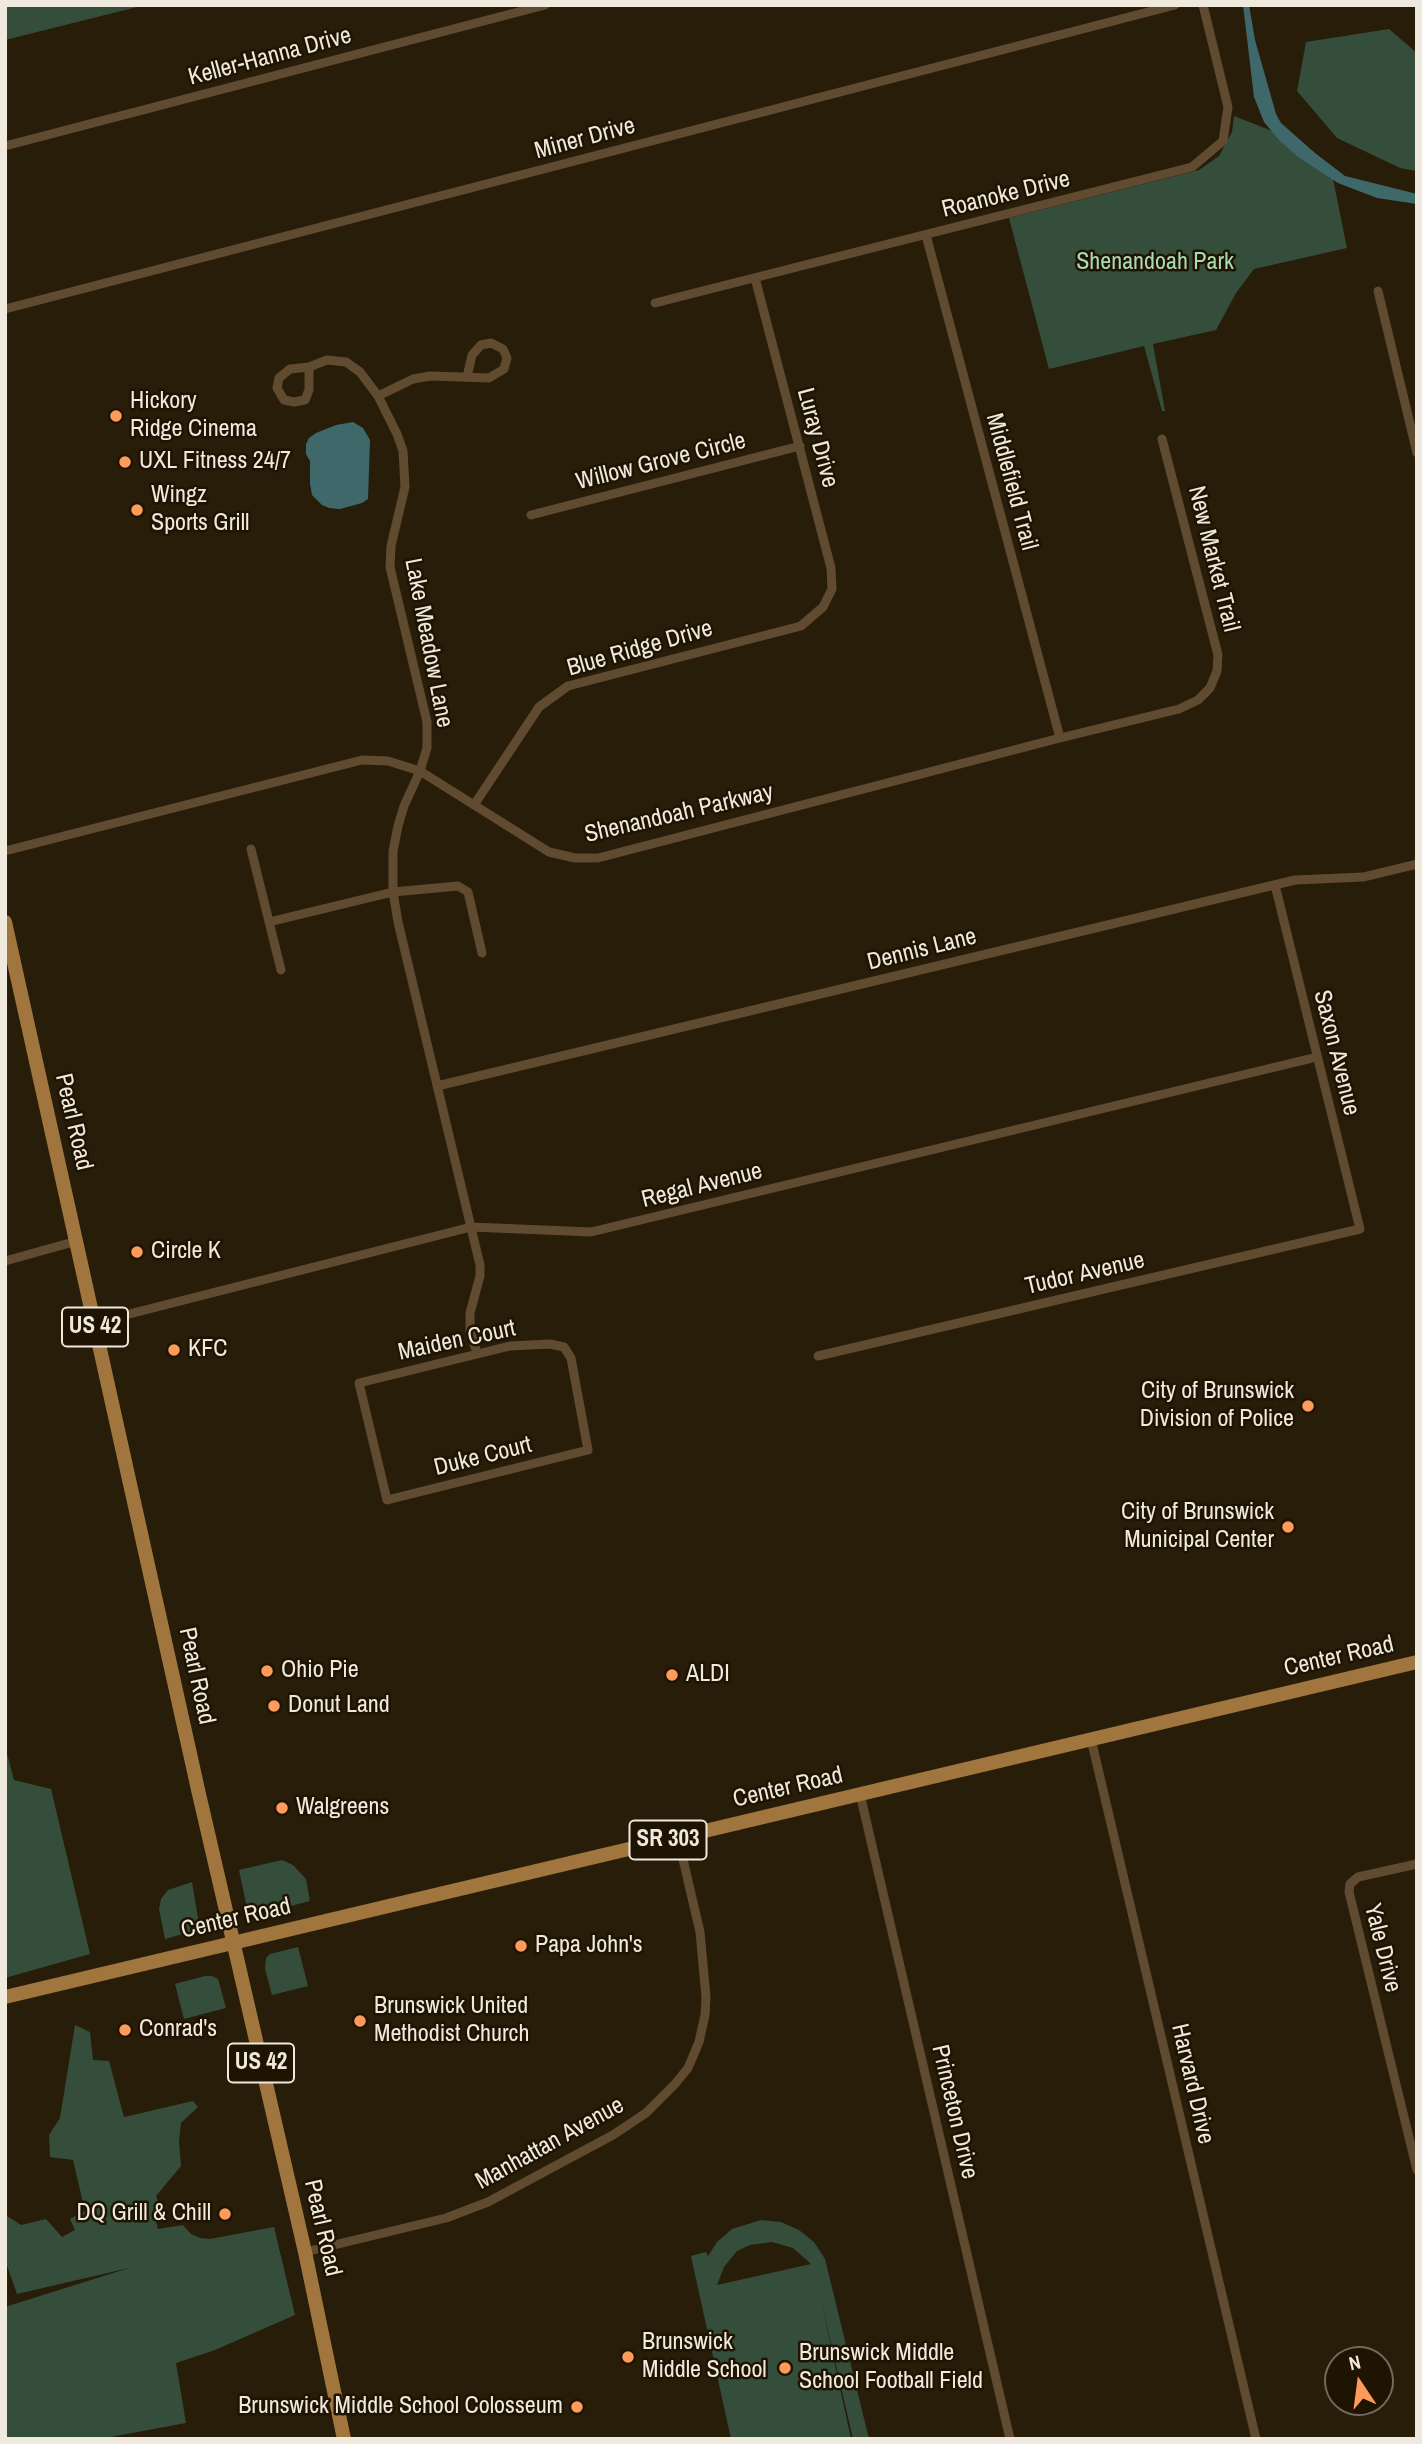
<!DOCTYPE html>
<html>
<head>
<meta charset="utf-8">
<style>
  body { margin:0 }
  #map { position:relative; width:1422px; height:2444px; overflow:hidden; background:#281d09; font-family:"Archivo Narrow",sans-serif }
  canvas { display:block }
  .frame { position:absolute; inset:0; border:7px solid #f0e9dd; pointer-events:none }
  .north { position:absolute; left:1324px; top:2346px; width:70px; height:70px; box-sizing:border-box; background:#1f1402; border:2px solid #73695a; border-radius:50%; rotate:347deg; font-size:19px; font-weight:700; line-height:28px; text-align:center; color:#f0e9dd }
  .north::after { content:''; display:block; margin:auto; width:24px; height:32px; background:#ff9b5a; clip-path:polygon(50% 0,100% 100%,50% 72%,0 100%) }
</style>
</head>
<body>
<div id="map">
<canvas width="1422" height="2444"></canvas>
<div class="frame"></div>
<div class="north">N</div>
</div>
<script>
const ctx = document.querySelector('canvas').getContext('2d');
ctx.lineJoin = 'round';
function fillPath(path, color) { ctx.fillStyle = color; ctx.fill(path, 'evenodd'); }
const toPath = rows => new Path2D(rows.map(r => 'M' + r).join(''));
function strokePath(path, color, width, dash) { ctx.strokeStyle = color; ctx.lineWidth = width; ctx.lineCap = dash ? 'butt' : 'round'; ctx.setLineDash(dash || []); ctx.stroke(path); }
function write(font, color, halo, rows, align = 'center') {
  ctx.font = font + ' "Archivo Narrow",sans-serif'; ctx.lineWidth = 5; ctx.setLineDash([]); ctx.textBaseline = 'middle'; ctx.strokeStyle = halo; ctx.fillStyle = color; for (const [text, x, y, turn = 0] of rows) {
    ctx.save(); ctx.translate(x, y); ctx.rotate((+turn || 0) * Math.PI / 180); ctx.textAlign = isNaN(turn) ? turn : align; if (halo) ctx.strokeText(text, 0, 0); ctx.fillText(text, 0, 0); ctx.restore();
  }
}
const green = toPath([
  [5,5,145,5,5,40],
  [1389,29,1417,53,1417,171,1400,168,1337,138,1297,91,1306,42],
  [1234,116,1280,134,1331,169,1347,248,1254,269,1236,293,1216,330,1153,344,1165,411,1162,411,1144,346,1049,369,1009,218,1199,170,1219,156,1232,132],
  [5,1746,14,1780,51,1789,90,1954,5,1978],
  [282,1860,293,1865,306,1879,310,1901,264,1913,252,1911,247,1908,239,1870],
  [192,1882,199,1924,193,1931,165,1939,159,1909,161,1899,168,1890],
  [298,1947,308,1986,272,1995,265,1969,266,1958,270,1954],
  [205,1976,212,1976,218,1979,226,2008,184,2019,175,1984],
  [75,2025,90,2032,93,2060,109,2061,124,2117,193,2101,198,2107,181,2123,179,2141,181,2166,156,2196,161,2208,153,2210,158,2229,183,2225,191,2234,200,2238,210,2239,274,2227,295,2315,215,2350,176,2363,186,2423,100,2439,5,2439,5,2307,129,2268,17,2294,5,2260,5,2206,7,2216,21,2225,46,2219,62,2237,75,2230,70,2219,85,2211,73,2160,50,2157,49,2135,60,2118],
  [761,2220,781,2222,799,2230,814,2242,825,2259,869,2439,853,2439,821,2300,851,2439,731,2439,691,2256,706,2252,708,2256,717,2242,732,2229],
  [772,2242,793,2248,811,2264,717,2285,724,2267,737,2251,750,2245]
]);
const water = toPath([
  [1243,5,1249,5,1255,40,1276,114,1281,123,1315,153,1345,176,1417,194,1417,204,1377,198,1338,183,1298,157,1279,140,1264,122,1254,97],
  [353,422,363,428,370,440,368,499,362,503,340,509,329,508,322,505,312,495,310,484,310,461,306,454,306,444,309,438,316,433,336,425]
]);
const minor = toPath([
  [5,146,545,5],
  [926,235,1060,738],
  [1378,291,1417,453],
  [655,303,1192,167,1223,141,1228,107,1203,5],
  [5,309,1175,5],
  [309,367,309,390,305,400,294,402,284,400,277,388,279,378,290,369,309,367,327,360,346,362,360,372,378,396,397,434,403,451,405,487,391,546,390,567,427,722,427,748,420,771,404,806,398,826,393,851,393,892,398,922,480,1265,480,1276,470,1313,470,1331,477,1353],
  [378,396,413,379,430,376,489,378,504,369,507,358,503,349,491,343,481,345,472,355,467,377],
  [531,515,800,446],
  [474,805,539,707,568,686,801,626,823,607,832,589,831,568,755,278],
  [251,849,281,970],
  [5,851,362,760,388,761,420,771,549,852,575,858,598,858,1060,738,1179,709,1198,700,1210,688,1217,671,1218,655,1162,439],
  [269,922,393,892,458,886,468,892,482,953],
  [437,1086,1295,880,1363,877,1417,864],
  [5,1261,77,1241],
  [94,1323,471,1227,591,1232,1317,1057],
  [550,1344,564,1347,571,1358,588,1450,387,1500,359,1383,510,1346,550,1344],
  [818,1356,1360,1229,1275,885],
  [1091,1739,1256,2439],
  [860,1794,1010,2439],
  [1417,1864,1358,1877,1350,1884,1349,1892,1417,2170],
  [305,2252,446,2218,488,2202,613,2135,646,2113,675,2084,688,2068,699,2042,705,2015,706,1997,700,1932,678,1838]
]);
const primary = toPath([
  [5,922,199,1794,305,2252,344,2439],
  [5,1997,1417,1662]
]);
const markers = [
  [116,416,7,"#ff9b5a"],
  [125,462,7,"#ff9b5a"],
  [137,510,7,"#ff9b5a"],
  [137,1252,7,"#ff9b5a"],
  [174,1350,7,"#ff9b5a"],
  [1308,1406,7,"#ff9b5a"],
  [1288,1527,7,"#ff9b5a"],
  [267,1671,7,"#ff9b5a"],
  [672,1675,7,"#ff9b5a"],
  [274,1706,7,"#ff9b5a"],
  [282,1808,7,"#ff9b5a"],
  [521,1946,7,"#ff9b5a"],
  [360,2021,7,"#ff9b5a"],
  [125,2030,7,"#ff9b5a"],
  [225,2214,7,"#ff9b5a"],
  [628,2357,7,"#ff9b5a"],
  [785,2368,7,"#ff9b5a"],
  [577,2407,7,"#ff9b5a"]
];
const shields = [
  [95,1327,66],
  [668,1840,77],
  [261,2063,66]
];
const shieldNames = [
  ["US 42",95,1327],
  ["SR 303",668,1840],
  ["US 42",261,2063]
];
const streetNames = [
  ["Keller-Hanna Drive",270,57,-15],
  ["Miner Drive",585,139,-15],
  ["Roanoke Drive",1006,195,-14],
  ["Luray Drive",817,438,75],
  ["Willow Grove Circle",661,462,-14],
  ["Middlefield Trail",1011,482,75],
  ["New Market Trail",1213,559,76],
  ["Lake Meadow Lane",428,643,79],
  ["Blue Ridge Drive",640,649,-16],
  ["Shenandoah Parkway",679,814,-13],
  ["Dennis Lane",922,950,-14],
  ["Saxon Avenue",1336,1053,76],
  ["Pearl Road",73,1122,77],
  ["Regal Avenue",702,1186,-14],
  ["Tudor Avenue",1085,1274,-13],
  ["Maiden Court",457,1341,-12],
  ["Duke Court",483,1457,-14],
  ["Center Road",1339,1657,-13],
  ["Pearl Road",196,1676,78],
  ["Center Road",788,1788,-13],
  ["Center Road",236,1919,-13],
  ["Yale Drive",1382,1948,76],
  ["Harvard Drive",1192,2084,77],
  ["Princeton Drive",954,2112,77],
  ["Manhattan Avenue",550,2144,-29],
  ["Pearl Road",322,2228,77]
];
const parkNames = [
  ["Shenandoah Park",1155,263]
];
const poiNames = [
  ["Hickory",130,402],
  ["Ridge Cinema",130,430],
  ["UXL Fitness 24/7",139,462],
  ["Wingz",151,496],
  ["Sports Grill",151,524],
  ["Circle K",151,1252],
  ["KFC",188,1350],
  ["City of Brunswick",1294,1392,"right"],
  ["Division of Police",1294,1420,"right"],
  ["City of Brunswick",1274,1513,"right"],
  ["Municipal Center",1274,1541,"right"],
  ["Ohio Pie",281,1671],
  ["ALDI",686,1675],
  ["Donut Land",288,1706],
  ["Walgreens",296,1808],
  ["Papa John's",535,1946],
  ["Brunswick United",374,2007],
  ["Methodist Church",374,2035],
  ["Conrad's",139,2030],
  ["DQ Grill & Chill",211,2214,"right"],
  ["Brunswick",642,2343],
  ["Middle School",642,2371],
  ["Brunswick Middle",799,2354],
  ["School Football Field",799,2382],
  ["Brunswick Middle School Colosseum",563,2407,"right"]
];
fillPath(green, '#344e3b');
fillPath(water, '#3f686a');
strokePath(minor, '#604b31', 9);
strokePath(primary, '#a0763e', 14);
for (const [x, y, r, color] of markers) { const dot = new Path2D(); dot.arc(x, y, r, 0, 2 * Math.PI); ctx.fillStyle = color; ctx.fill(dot); strokePath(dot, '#1f1402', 2.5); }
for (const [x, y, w] of shields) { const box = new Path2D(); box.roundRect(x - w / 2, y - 19.5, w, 39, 5); ctx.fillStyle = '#1f1402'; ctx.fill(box); strokePath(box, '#f0e9dd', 2); }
write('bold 23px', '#f0e9dd', null, shieldNames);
write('24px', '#f0e9dd', '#1f1402', streetNames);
write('24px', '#a8dcb5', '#1f1402', parkNames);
write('24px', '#f0e9dd', '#1f1402', poiNames, 'left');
</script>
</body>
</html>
